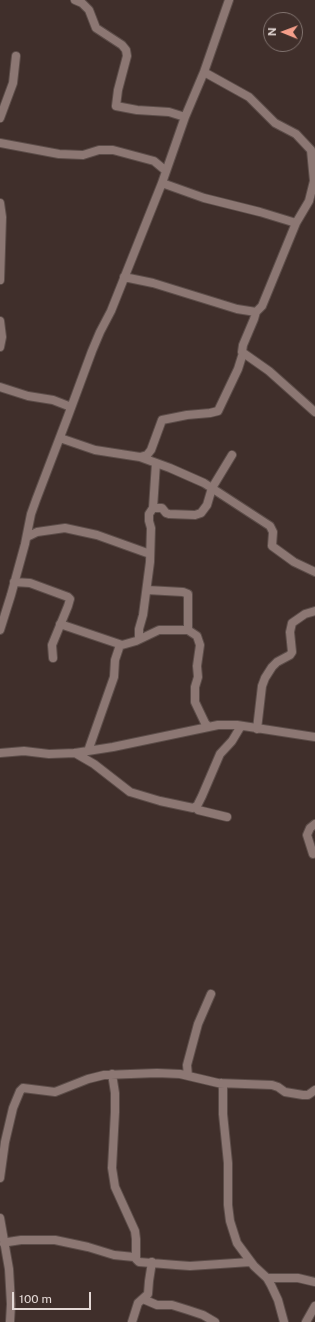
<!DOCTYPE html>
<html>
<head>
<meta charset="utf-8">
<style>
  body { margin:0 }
  #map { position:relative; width:315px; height:1322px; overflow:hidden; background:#402f2b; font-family:"Public Sans",sans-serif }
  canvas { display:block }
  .north { position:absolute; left:263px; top:12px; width:40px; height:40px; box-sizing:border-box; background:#402f2b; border:1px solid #81736f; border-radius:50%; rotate:271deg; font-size:11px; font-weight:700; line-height:16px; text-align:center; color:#e3d8d5 }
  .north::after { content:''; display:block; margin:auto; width:14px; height:18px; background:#f49e8a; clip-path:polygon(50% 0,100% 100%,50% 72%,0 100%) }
  .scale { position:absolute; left:12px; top:1292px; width:79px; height:18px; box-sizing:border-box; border:2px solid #e3d8d5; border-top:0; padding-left:5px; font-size:12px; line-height:14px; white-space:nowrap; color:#e3d8d5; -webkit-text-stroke:3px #402f2b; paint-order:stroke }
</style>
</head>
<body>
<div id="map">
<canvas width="315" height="1322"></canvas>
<div class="north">N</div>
<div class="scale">100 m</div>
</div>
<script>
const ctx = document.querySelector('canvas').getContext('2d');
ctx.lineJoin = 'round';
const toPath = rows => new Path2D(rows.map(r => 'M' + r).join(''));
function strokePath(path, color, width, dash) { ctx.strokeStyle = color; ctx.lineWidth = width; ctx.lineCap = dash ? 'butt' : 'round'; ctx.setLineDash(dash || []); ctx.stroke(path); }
const minor = toPath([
  [75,0,82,3,89,10,96,28,122,45,126,50,127,56,118,90,116,106,137,110,169,112,185,117],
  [204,72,249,97,275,123,296,134,311,150,314,181,309,201,296,223,262,306,256,312,254,319,243,345,242,352,269,371,315,412],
  [0,118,13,83,16,56],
  [0,143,59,154,83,155,99,150,113,150,154,161,166,171],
  [162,183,204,198,260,212,296,223],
  [0,203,2,217,0,280],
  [124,277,153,283,237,309,256,312],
  [0,321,2,337,0,347],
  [0,387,28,396,53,400,71,407],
  [60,438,95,450,140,457,170,468,204,483,270,526,273,532,272,546,294,562,315,572],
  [140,457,147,455,151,450,162,420,187,415,210,413,218,411,238,369,243,353],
  [153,508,162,508,166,513,169,514,195,515,201,513,207,505,212,488,232,455],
  [27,537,37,532,65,528,97,535,150,554],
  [14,582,30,583,68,597,70,599,68,606,52,645,53,658],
  [147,590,183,592,188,594,188,630,197,636,200,645,197,666,198,677,195,687,195,702,205,723,208,726],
  [60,624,122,645,136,641,159,630,188,630],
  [0,630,11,595,25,544,31,514,36,500,68,416,92,351,100,332,111,311,162,183,185,117,204,72,229,0],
  [139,639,139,629,143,615,150,562,151,528,149,521,149,514,153,508,156,463],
  [257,729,262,686,265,678,272,667,277,662,290,655,292,652,290,632,292,623,305,614,315,611],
  [88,751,114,677,115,660,120,645],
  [0,753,24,751,49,754,75,753,113,747,218,725,237,725,315,737],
  [75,753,94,764,130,792,160,801,193,808,197,806,202,796,220,754,232,741,241,726],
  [195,807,198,810,227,817],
  [313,854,307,835,310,828,315,824],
  [112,1074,115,1093,115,1112,112,1168,115,1187,135,1231,136,1239,136,1257],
  [188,1076,187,1065,198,1024,211,994],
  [221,1083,223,1088,223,1114,228,1163,228,1205,230,1221,237,1243,254,1266,267,1278,271,1285,278,1300,284,1322],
  [0,1178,5,1142,13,1108,20,1091,23,1088,55,1092,88,1079,104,1075,157,1073,180,1074,218,1083,272,1085,278,1087,285,1092,303,1095,308,1095,315,1090],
  [0,1218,9,1269,11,1304,10,1322],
  [4,1244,8,1242,21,1240,55,1240,88,1247,114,1255,134,1257,139,1262,176,1265,190,1266,250,1262],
  [267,1278,298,1278,315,1282],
  [143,1299,157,1305,172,1305,188,1310,203,1315,215,1322],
  [132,1322,138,1303,148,1294,149,1281,152,1262],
  [306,1322,315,1306]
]);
strokePath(minor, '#5c4d49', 10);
strokePath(minor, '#8c7773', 8);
</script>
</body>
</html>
